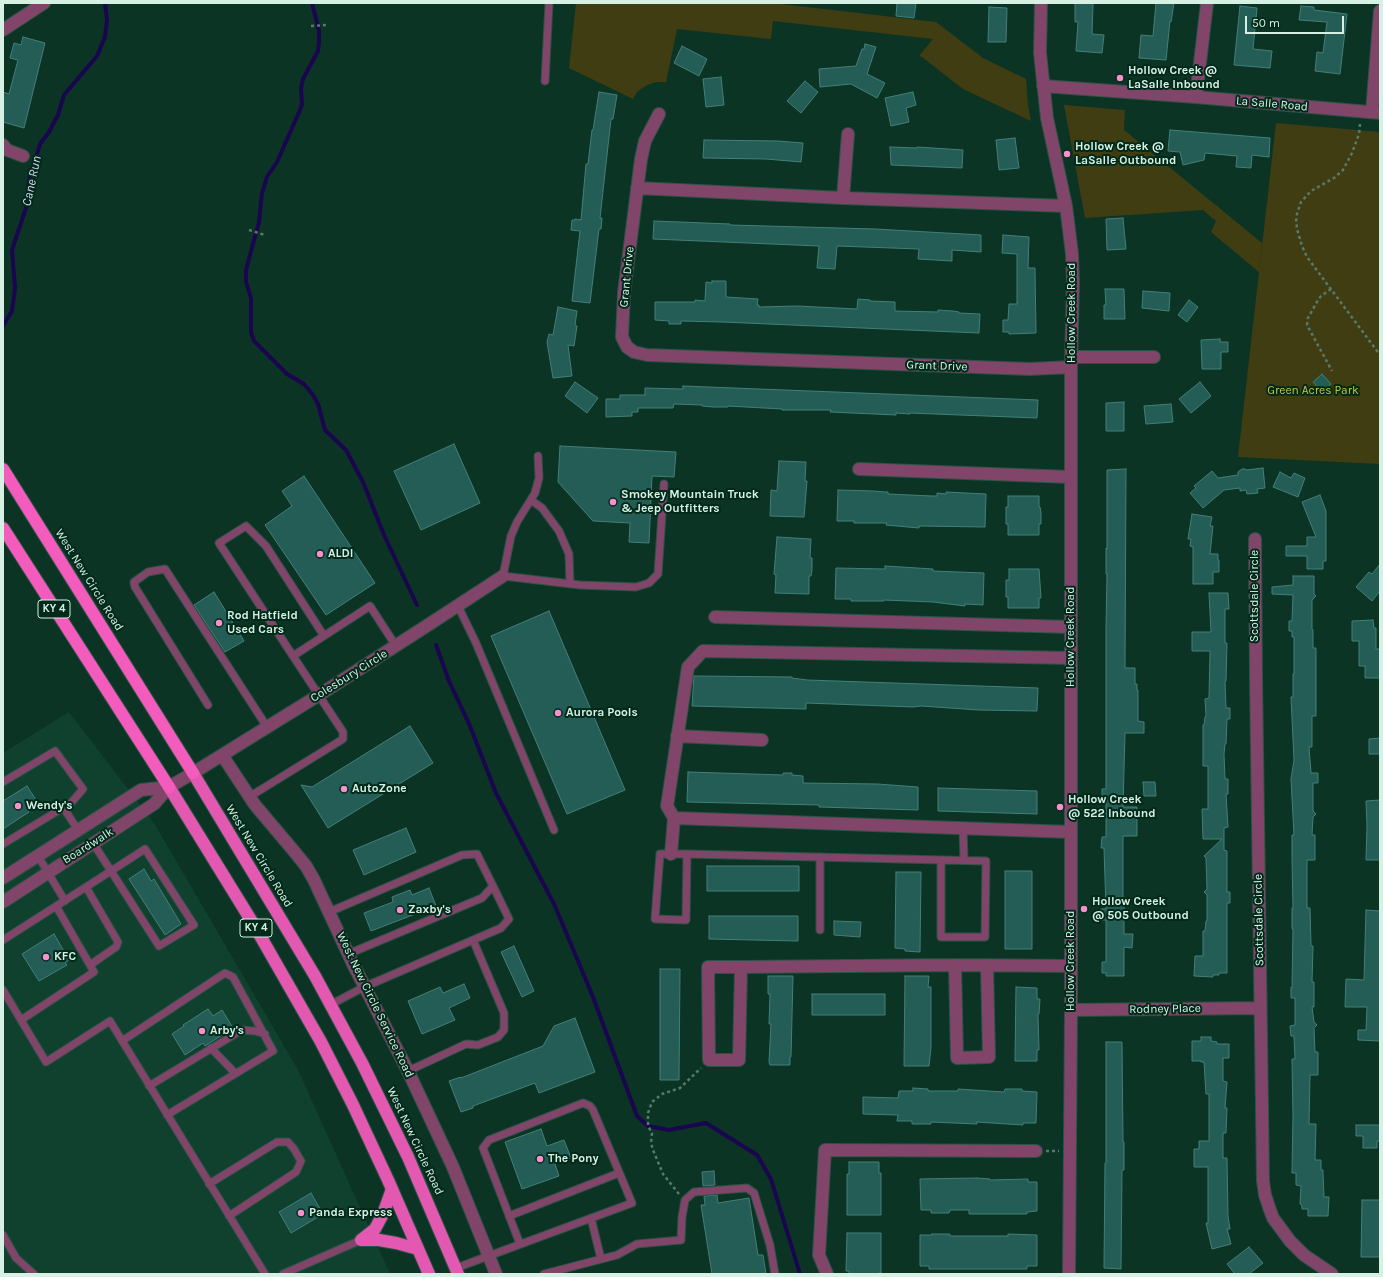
<!DOCTYPE html>
<html>
<head>
<meta charset="utf-8">
<style>
  body { margin:0 }
  #map { position:relative; width:1383px; height:1277px; overflow:hidden; background:#0c3425; font-family:Karla,sans-serif }
  canvas { display:block }
  .frame { position:absolute; inset:0; border:4px solid #d6f1e4; pointer-events:none }
  .scale { position:absolute; left:1245px; top:16px; width:99px; height:18px; box-sizing:border-box; border:2px solid #d6f1e4; border-top:0; padding-left:5px; font-size:12px; line-height:14px; white-space:nowrap; color:#d6f1e4; -webkit-text-stroke:3px #012a1b; paint-order:stroke }
</style>
</head>
<body>
<div id="map">
<canvas width="1383" height="1277"></canvas>
<div class="frame"></div>
<div class="scale">50 m</div>
</div>
<script>
const ctx = document.querySelector('canvas').getContext('2d');
ctx.lineJoin = 'round';
function fillPath(path, color) { ctx.fillStyle = color; ctx.fill(path, 'evenodd'); }
const toPath = rows => new Path2D(rows.map(r => 'M' + r).join(''));
function strokePath(path, color, width, dash) { ctx.strokeStyle = color; ctx.lineWidth = width; ctx.lineCap = dash ? 'butt' : 'round'; ctx.setLineDash(dash || []); ctx.stroke(path); }
function write(font, color, halo, rows, align = 'center') {
  ctx.font = font + ' Karla,sans-serif'; ctx.lineWidth = 4; ctx.setLineDash([]); ctx.textBaseline = 'middle'; ctx.strokeStyle = halo; ctx.fillStyle = color; for (const [text, x, y, turn = 0] of rows) {
    ctx.save(); ctx.translate(x, y); ctx.rotate((+turn || 0) * Math.PI / 180); ctx.textAlign = isNaN(turn) ? turn : align; if (halo) ctx.strokeText(text, 0, 0); ctx.fillText(text, 0, 0); ctx.restore();
  }
}
const built = toPath([
  [69,712,154,823,298,1070,390,1274,3,1274,3,753]
]);
const green = toPath([
  [576,3,772,3,936,22,983,58,1026,79,1028,106,1031,121,963,89,922,57,919,56,933,39,773,21,771,39,677,29,666,82,656,82,647,85,637,92,633,99,569,68],
  [1064,105,1125,110,1124,130,1262,243,1259,272,1211,232,1216,221,1203,210,1085,218],
  [1276,123,1380,132,1380,464,1238,457]
]);
const stream = toPath([
  [312,3,319,31,319,41,318,51,303,79,301,88,302,104,300,110,277,162,267,177,262,193,259,222,246,270,246,282,251,298,251,332,254,341,287,374,304,384,313,395,318,404,325,430,346,450,363,482,384,535,417,605],
  [3,326,12,311,15,288,12,250,27,205,29,181,40,144,49,132,58,115,64,95,97,56,105,37,107,20,105,3],
  [436,645,449,681,470,726,496,793,555,906,593,997,637,1116,648,1126,669,1130,706,1123,757,1155,771,1179,800,1274]
]);
const building = toPath([
  [897,3,916,3,914,18,896,16,897,3],
  [1075,3,1093,3,1092,34,1104,35,1102,53,1076,51,1078,22,1075,22,1075,3],
  [1156,3,1174,3,1171,22,1170,21,1166,60,1139,58,1141,35,1153,36,1156,3],
  [1240,6,1257,8,1253,49,1272,51,1270,68,1234,65,1240,6],
  [1301,6,1314,7,1314,10,1347,14,1340,74,1315,71,1317,52,1323,53,1327,22,1299,20,1301,6],
  [989,7,1007,8,1006,42,988,42,989,7],
  [23,37,45,43,24,128,3,122,3,92,9,94,18,60,10,58,14,43,21,45,23,37],
  [865,44,876,47,867,74,885,83,877,98,851,84,820,87,819,69,856,66,862,49,864,49,865,44],
  [682,46,707,59,699,76,674,63,682,46],
  [721,77,724,105,706,107,703,79,721,77],
  [805,81,818,92,801,113,787,101,805,81],
  [599,92,617,95,613,119,611,119,600,218,602,218,601,229,599,229,590,303,572,301,580,231,571,230,572,220,575,220,575,219,581,220,586,164,588,164,592,130,593,130,599,92],
  [913,92,916,105,906,108,909,122,891,126,885,98,913,92],
  [1170,130,1270,138,1269,157,1252,155,1251,168,1236,167,1237,156,1205,153,1204,160,1183,165,1180,152,1168,151,1170,130],
  [1015,138,1019,168,999,170,996,140,1015,138],
  [704,140,778,141,803,143,801,162,766,159,703,158,704,140],
  [890,147,917,148,917,147,963,150,962,168,891,165,890,147],
  [1123,218,1126,249,1107,250,1106,219,1123,218],
  [654,221,730,224,730,225,875,229,981,235,981,252,952,250,952,261,918,259,919,249,837,246,835,269,817,268,819,246,653,239,654,221],
  [1003,235,1029,237,1028,268,1035,268,1036,333,1009,334,1009,332,1003,332,1003,320,1008,320,1009,304,1017,304,1017,254,1002,253,1003,235],
  [712,281,726,281,726,297,758,299,757,305,759,305,759,307,797,306,857,309,858,299,870,300,870,301,895,302,895,311,938,312,938,310,953,311,959,312,959,313,980,314,979,333,722,322,681,321,681,324,669,324,669,321,655,320,655,302,695,302,695,300,705,301,706,282,712,283,712,281],
  [1105,289,1124,289,1125,319,1104,319,1104,305,1106,305,1105,289],
  [1143,291,1170,293,1169,311,1142,308,1143,291],
  [1189,300,1198,307,1187,322,1178,315,1189,300],
  [558,307,577,311,575,325,577,326,574,346,568,345,572,376,553,378,547,342,549,334,553,335,558,307],
  [1220,339,1220,342,1228,342,1228,352,1221,352,1221,369,1202,369,1201,340,1220,339],
  [1322,374,1331,384,1322,392,1313,382,1322,374],
  [575,382,598,398,587,413,565,396,575,382],
  [1200,382,1211,396,1191,413,1179,399,1200,382],
  [683,386,1038,400,1037,418,909,413,910,414,896,413,896,415,830,412,831,410,782,410,782,409,728,406,728,407,713,407,702,406,702,405,674,404,673,408,638,408,638,412,632,412,632,416,606,417,606,399,620,399,620,395,645,395,645,388,683,389,683,386],
  [1124,402,1124,431,1106,431,1106,403,1124,402],
  [1171,404,1173,422,1146,424,1144,406,1171,404],
  [454,444,480,503,421,530,394,471,454,444],
  [560,446,676,452,674,477,652,476,649,543,629,542,630,523,593,521,558,482,560,446],
  [779,461,806,462,805,481,807,481,804,517,770,516,771,490,777,491,779,461],
  [1263,468,1265,488,1257,489,1258,493,1247,494,1246,490,1240,491,1240,488,1224,490,1203,508,1190,493,1196,488,1194,486,1212,471,1218,478,1238,475,1238,472,1242,469,1245,469,1247,470,1263,468],
  [1126,469,1125,668,1135,668,1135,684,1137,684,1137,690,1138,690,1138,721,1144,722,1144,733,1125,733,1123,807,1137,807,1137,836,1123,836,1123,906,1124,906,1124,934,1133,934,1132,948,1124,947,1124,976,1106,976,1106,973,1102,973,1102,962,1106,962,1106,920,1100,920,1101,909,1106,909,1104,848,1101,848,1102,837,1106,837,1106,800,1102,800,1102,789,1106,789,1106,629,1107,574,1106,574,1106,548,1107,549,1107,470,1126,469],
  [1280,472,1291,478,1294,473,1305,478,1298,497,1273,487,1280,472],
  [304,476,375,583,326,615,265,525,292,506,282,491,304,476],
  [838,490,873,491,886,492,888,492,888,494,932,496,937,496,937,493,946,494,946,492,986,494,985,527,919,526,919,528,886,525,887,523,854,523,854,521,837,521,838,490],
  [1320,495,1326,511,1326,561,1323,561,1323,569,1307,569,1307,556,1286,556,1286,546,1307,546,1307,537,1316,537,1302,502,1320,495],
  [1008,496,1039,496,1039,507,1040,507,1041,513,1041,524,1039,524,1039,535,1008,535,1008,524,1006,524,1006,507,1008,507,1008,496],
  [1192,514,1212,517,1210,526,1213,526,1210,554,1218,554,1218,560,1219,560,1219,572,1213,572,1213,584,1193,584,1193,547,1190,546,1191,539,1188,539,1192,514],
  [777,537,811,539,810,558,812,558,812,570,811,576,809,576,809,594,775,593,776,575,774,574,777,537],
  [1380,564,1380,591,1372,601,1356,587,1369,572,1372,574,1380,564],
  [885,566,933,569,933,571,984,573,983,605,965,604,965,606,933,602,884,600,884,601,851,601,851,599,835,599,836,568,885,569,885,566],
  [1009,569,1039,569,1041,598,1039,598,1039,608,1008,608,1008,597,1006,597,1006,580,1009,580,1009,569],
  [1293,576,1314,576,1314,594,1316,596,1312,600,1312,629,1313,630,1313,648,1316,648,1316,716,1312,716,1312,747,1309,747,1311,773,1318,773,1318,783,1313,783,1313,811,1316,814,1313,817,1312,835,1315,835,1315,860,1307,860,1307,908,1310,908,1311,946,1313,946,1312,982,1314,982,1314,1007,1312,1007,1314,1022,1317,1025,1314,1028,1315,1052,1318,1052,1318,1075,1310,1075,1309,1124,1316,1124,1315,1160,1321,1160,1321,1170,1323,1170,1323,1173,1324,1197,1329,1197,1328,1216,1308,1216,1308,1209,1302,1209,1302,1206,1300,1204,1301,1186,1296,1185,1296,1173,1292,1173,1293,1116,1292,1059,1295,1059,1294,1036,1291,1036,1290,1026,1295,1025,1295,998,1291,998,1291,987,1292,988,1293,929,1292,929,1292,908,1293,908,1292,860,1292,835,1294,835,1291,779,1294,760,1291,697,1293,697,1293,674,1294,674,1294,637,1292,637,1292,631,1289,631,1289,621,1292,621,1293,595,1272,594,1272,587,1293,585,1293,576],
  [214,592,244,641,225,652,194,605,214,592],
  [1209,593,1228,593,1229,609,1225,609,1225,643,1227,643,1226,681,1225,681,1226,708,1230,708,1230,719,1227,719,1226,744,1225,744,1224,754,1225,779,1228,779,1228,794,1226,794,1228,827,1224,828,1224,850,1227,851,1227,892,1230,892,1230,903,1227,903,1227,973,1219,973,1219,975,1213,975,1213,977,1194,976,1195,956,1203,956,1203,931,1205,931,1206,921,1207,921,1207,895,1204,892,1207,889,1206,858,1204,856,1222,839,1203,839,1202,809,1208,809,1208,766,1203,766,1203,725,1204,725,1205,717,1206,716,1205,699,1209,698,1210,651,1192,651,1192,632,1211,632,1209,593],
  [549,611,625,790,567,814,491,636,549,611],
  [1373,620,1374,628,1376,628,1376,649,1380,649,1380,678,1365,678,1365,666,1359,666,1359,641,1352,641,1352,621,1373,620],
  [694,676,792,677,792,678,807,680,1038,688,1037,711,979,710,921,706,913,707,806,703,806,709,692,706,694,676],
  [410,726,433,763,328,828,301,785,312,787,410,726],
  [1380,738,1380,754,1369,754,1369,739,1380,738],
  [688,772,783,775,783,773,792,773,792,775,803,776,803,783,877,784,918,787,918,810,819,807,819,805,687,802,688,772],
  [1143,782,1155,782,1156,796,1144,796,1143,782],
  [27,786,38,803,27,809,29,812,3,829,3,801,27,786],
  [938,788,1037,791,1037,814,938,811,938,788],
  [1380,800,1380,860,1366,860,1367,826,1366,801,1380,800],
  [406,828,416,852,364,875,353,850,406,828],
  [707,866,799,866,799,891,707,891,707,866],
  [144,869,151,881,154,879,181,924,165,935,129,879,144,869],
  [1005,871,1032,871,1032,949,1005,949,1005,871],
  [896,872,921,872,920,952,905,951,905,949,895,948,896,872],
  [429,888,436,906,371,931,364,913,393,902,392,897,410,890,412,895,429,888],
  [1366,910,1380,911,1380,1041,1358,1040,1358,1030,1366,1030,1367,1007,1345,1007,1346,979,1364,980,1366,910],
  [709,916,798,916,798,941,709,939,709,916],
  [834,921,861,922,860,937,834,935,834,921],
  [54,934,69,960,65,963,67,965,39,981,22,954,54,934],
  [514,946,534,991,522,997,501,952,514,946],
  [660,969,680,969,679,1080,660,1080,660,969],
  [768,976,793,976,791,1057,790,1057,790,1065,770,1065,769,1062,771,1024,769,1024,770,994,768,994,768,976],
  [905,976,929,976,928,987,931,987,931,1047,929,1066,904,1066,905,976],
  [464,984,470,998,449,1008,455,1020,422,1034,408,1001,440,987,443,993,464,984],
  [1016,987,1037,988,1037,999,1040,999,1039,1014,1038,1014,1039,1050,1037,1050,1037,1061,1015,1061,1016,987],
  [812,994,885,994,885,1015,812,1015,812,994],
  [208,1009,213,1016,222,1010,233,1028,205,1046,203,1043,185,1055,172,1034,184,1026,183,1025,208,1009],
  [575,1018,595,1072,539,1093,535,1083,473,1106,473,1108,461,1112,449,1081,461,1077,461,1078,543,1046,554,1026,575,1018],
  [1201,1037,1211,1037,1211,1041,1217,1042,1217,1044,1229,1044,1229,1058,1223,1058,1223,1081,1227,1082,1225,1108,1227,1108,1226,1133,1223,1133,1223,1158,1227,1158,1228,1216,1230,1229,1227,1229,1231,1244,1212,1249,1206,1223,1208,1223,1208,1167,1194,1167,1194,1149,1199,1149,1199,1141,1209,1141,1209,1094,1206,1094,1204,1062,1201,1062,1201,1061,1192,1061,1192,1041,1201,1041,1201,1037],
  [1106,1042,1122,1042,1123,1142,1124,1142,1124,1170,1122,1170,1121,1269,1104,1268,1105,1163,1106,1163,1106,1042],
  [913,1088,928,1089,928,1091,958,1091,958,1089,1004,1092,1005,1089,1022,1089,1022,1091,1037,1092,1036,1123,1023,1123,1023,1125,976,1122,977,1124,931,1122,931,1124,912,1124,912,1121,897,1121,898,1115,863,1114,863,1097,898,1098,899,1091,913,1091,913,1088],
  [1356,1125,1380,1125,1380,1141,1377,1141,1377,1148,1363,1148,1363,1136,1356,1136,1356,1125],
  [541,1129,547,1146,564,1140,571,1158,555,1164,559,1176,522,1189,505,1142,541,1129],
  [849,1162,879,1162,879,1173,881,1173,881,1215,847,1215,847,1174,849,1174,849,1162],
  [714,1171,715,1185,703,1186,702,1172,714,1171],
  [977,1178,990,1179,990,1180,1028,1179,1028,1182,1037,1182,1037,1211,1027,1212,1027,1214,969,1214,969,1210,950,1210,949,1213,931,1213,931,1210,921,1210,920,1179,977,1178],
  [311,1193,323,1214,291,1233,279,1212,311,1193],
  [717,1195,718,1203,749,1198,758,1255,763,1255,766,1274,712,1274,701,1205,705,1205,704,1196,717,1195],
  [1362,1200,1380,1200,1380,1257,1361,1257,1362,1200],
  [847,1233,881,1233,881,1273,879,1273,879,1274,849,1274,849,1271,846,1271,847,1233],
  [932,1234,950,1234,950,1236,1008,1236,1008,1234,1037,1235,1037,1266,1027,1266,1027,1269,929,1269,929,1266,920,1266,920,1235,932,1235,932,1234],
  [1249,1247,1263,1263,1249,1274,1235,1274,1227,1264,1249,1247]
]);
const path = toPath([
  [311,26,327,25],
  [1360,124,1359,134,1352,153,1343,170,1334,178,1311,191,1301,202,1296,217,1297,229,1302,246,1307,257,1380,355],
  [249,230,265,235],
  [1331,289,1321,296,1318,300,1308,318,1307,325,1332,371],
  [1046,1151,1059,1151],
  [679,1194,663,1174,653,1150,651,1143,652,1133,648,1126,648,1113,652,1102,662,1094,680,1088,701,1068]
]);
const service = toPath([
  [545,81,549,3],
  [538,456,539,478,535,493,517,522,511,536,503,576,580,585,636,587,649,583,658,574,664,484],
  [531,500,542,508,559,531,569,554,570,584],
  [458,606,476,643,554,830],
  [293,656,219,543,246,526,266,546,324,636],
  [208,705,135,587,134,582,148,572,165,569,267,727],
  [3,782,55,751,83,789,71,803,3,844],
  [249,797,343,739,343,732,293,656,370,606,396,646],
  [63,807,78,830],
  [963,828,964,860],
  [687,854,686,920,655,919,660,854,687,854,986,861,985,937,941,937,941,860],
  [38,856,65,901],
  [86,887,118,942,116,947,90,965],
  [329,912,462,855,477,854,493,886,482,898,348,954],
  [820,930,820,857],
  [3,940,86,887,111,871,145,849,194,925,159,946,111,871,93,843],
  [3,990,46,1062,110,1021,265,1274],
  [330,1005,364,987,501,928,509,919,493,886],
  [21,1020,94,972,56,906],
  [122,1041,225,973,233,977,273,1051,167,1115],
  [211,1048,235,1073],
  [408,1071,466,1044,478,1045,498,1037,504,1030,504,1013,473,940],
  [149,1086,242,1030,255,1031,265,1034],
  [209,1184,277,1142,288,1142,294,1149,301,1161,296,1172,229,1216],
  [509,1216,619,1173],
  [591,1218,601,1259],
  [3,1235,16,1258,34,1274],
  [456,1268,632,1203,593,1110,590,1106,583,1103,489,1140,483,1148,520,1244],
  [283,1274,361,1240],
  [544,1274,617,1255,637,1244,681,1240,682,1217,685,1200,694,1192,747,1188,754,1193,770,1245,775,1274]
]);
const minor = toPath([
  [1041,3,1040,53,1047,118,1066,206,1072,254,1073,282,1071,367,1071,1010,1069,1274],
  [3,30,44,3],
  [1043,86,1196,97,1380,113],
  [1196,97,1207,3],
  [1372,112,1380,11],
  [659,114,645,141,641,159,624,293,622,337,627,347,634,352,647,355,1030,369,1071,367],
  [3,145,7,150,23,156],
  [637,188,843,198,1066,206],
  [843,198,848,134],
  [1071,357,1154,357],
  [859,469,1071,477],
  [1255,539,1256,677,1263,1181,1265,1195,1270,1210,1273,1218,1290,1241,1304,1255,1332,1274],
  [715,617,1071,627],
  [677,736,762,740],
  [222,755,255,805,293,850,306,866,314,880,353,964,408,1071,453,1167,496,1274],
  [1071,832,674,818,667,806,688,667,703,651,1071,658],
  [671,854,674,818],
  [3,878,141,790,169,787],
  [3,902,154,804,169,787,193,773,319,695,428,625,503,576],
  [955,965,957,1058,989,1057,987,966],
  [741,967,739,1060,709,1060,708,967,741,967,955,965,1071,966],
  [1071,1010,1260,1008],
  [827,1274,819,1255,825,1150,1036,1151]
]);
const trunk = toPath([
  [193,773,315,976,362,1063,408,1157,458,1274],
  [169,787,254,925,321,1042,353,1105,388,1180,429,1274],
  [361,1240,375,1229,383,1214,392,1189],
  [361,1240,379,1240,396,1243,418,1249]
]);
const motorway = toPath([
  [3,469,193,773],
  [3,528,169,787]
]);
const markers = [
  [1120,78,4,"#f790cd"],
  [1067,154,4,"#f790cd"],
  [613,502,4,"#f790cd"],
  [320,554,4,"#f790cd"],
  [219,623,4,"#f790cd"],
  [558,713,4,"#f790cd"],
  [344,789,4,"#f790cd"],
  [18,806,4,"#f790cd"],
  [1060,807,4,"#f790cd"],
  [1084,909,4,"#f790cd"],
  [400,910,4,"#f790cd"],
  [46,957,4,"#f790cd"],
  [202,1031,4,"#f790cd"],
  [540,1159,4,"#f790cd"],
  [301,1213,4,"#f790cd"]
];
const shields = [
  [54,609,32],
  [256,928,32]
];
const shieldNames = [
  ["KY 4",54,609],
  ["KY 4",256,928]
];
const poiNames = [
  ["Hollow Creek @",1128,71],
  ["LaSalle Inbound",1128,85],
  ["Hollow Creek @",1075,147],
  ["LaSalle Outbound",1075,161],
  ["Smokey Mountain Truck",621,495],
  ["& Jeep Outfitters",621,509],
  ["ALDI",328,554],
  ["Rod Hatfield",227,616],
  ["Used Cars",227,630],
  ["Aurora Pools",566,713],
  ["AutoZone",352,789],
  ["Hollow Creek",1068,800],
  ["@ 522 Inbound",1068,814],
  ["Wendy's",26,806],
  ["Hollow Creek",1092,902],
  ["@ 505 Outbound",1092,916],
  ["Zaxby's",408,910],
  ["KFC",54,957],
  ["Arby's",210,1031],
  ["The Pony",548,1159],
  ["Panda Express",309,1213]
];
const streetNames = [
  ["La Salle Road",1272,104,5],
  ["Grant Drive",627,277,-84],
  ["Hollow Creek Road",1072,313,-90],
  ["Grant Drive",937,366,2],
  ["West New Circle Road",89,580,58],
  ["Scottsdale Circle",1255,596,-90],
  ["Hollow Creek Road",1071,637,-90],
  ["Colesbury Circle",349,676,-32],
  ["Boardwalk",88,846,-32],
  ["West New Circle Road",259,856,59],
  ["Scottsdale Circle",1259,920,-91],
  ["Hollow Creek Road",1071,961,-90],
  ["West New Circle Service Road",375,1005,64],
  ["Rodney Place",1165,1009,-1],
  ["West New Circle Road",415,1141,65]
];
const parkNames = [
  ["Green Acres Park",1313,391]
];
const waterNames = [
  ["Cane Run",32,181,-78]
];
fillPath(built, '#10412f');
fillPath(green, '#413d12');
strokePath(stream, '#1a054f', 4);
fillPath(building, '#245d56');
strokePath(building, '#438078', 1);
strokePath(service, '#2c5244', 9);
strokePath(minor, '#2c5244', 14);
strokePath(trunk, '#2c5244', 14);
strokePath(motorway, '#2c5244', 14);
strokePath(path, '#577a6c', 2.5, [3, 3]);
strokePath(service, '#814569', 7);
strokePath(minor, '#814569', 12);
strokePath(trunk, '#e359b1', 12);
strokePath(motorway, '#f35cbd', 12);
for (const [x, y, r, color] of markers) { const dot = new Path2D(); dot.arc(x, y, r, 0, 2 * Math.PI); ctx.fillStyle = color; ctx.fill(dot); strokePath(dot, '#012a1b', 1.5); }
for (const [x, y, w] of shields) { const box = new Path2D(); box.roundRect(x - w / 2, y - 9, w, 18, 3); ctx.fillStyle = '#012a1b'; ctx.fill(box); strokePath(box, '#d6f1e4', 1); }
write('bold 11px', '#d6f1e4', null, shieldNames);
write('bold 12px', '#d6f1e4', '#012a1b', poiNames, 'left');
write('12px', '#d6f1e4', '#012a1b', streetNames);
write('12px', '#cdc244', '#012a1b', parkNames);
write('italic 13px', '#d6d6f1', '#012a1b', waterNames);
</script>
</body>
</html>
